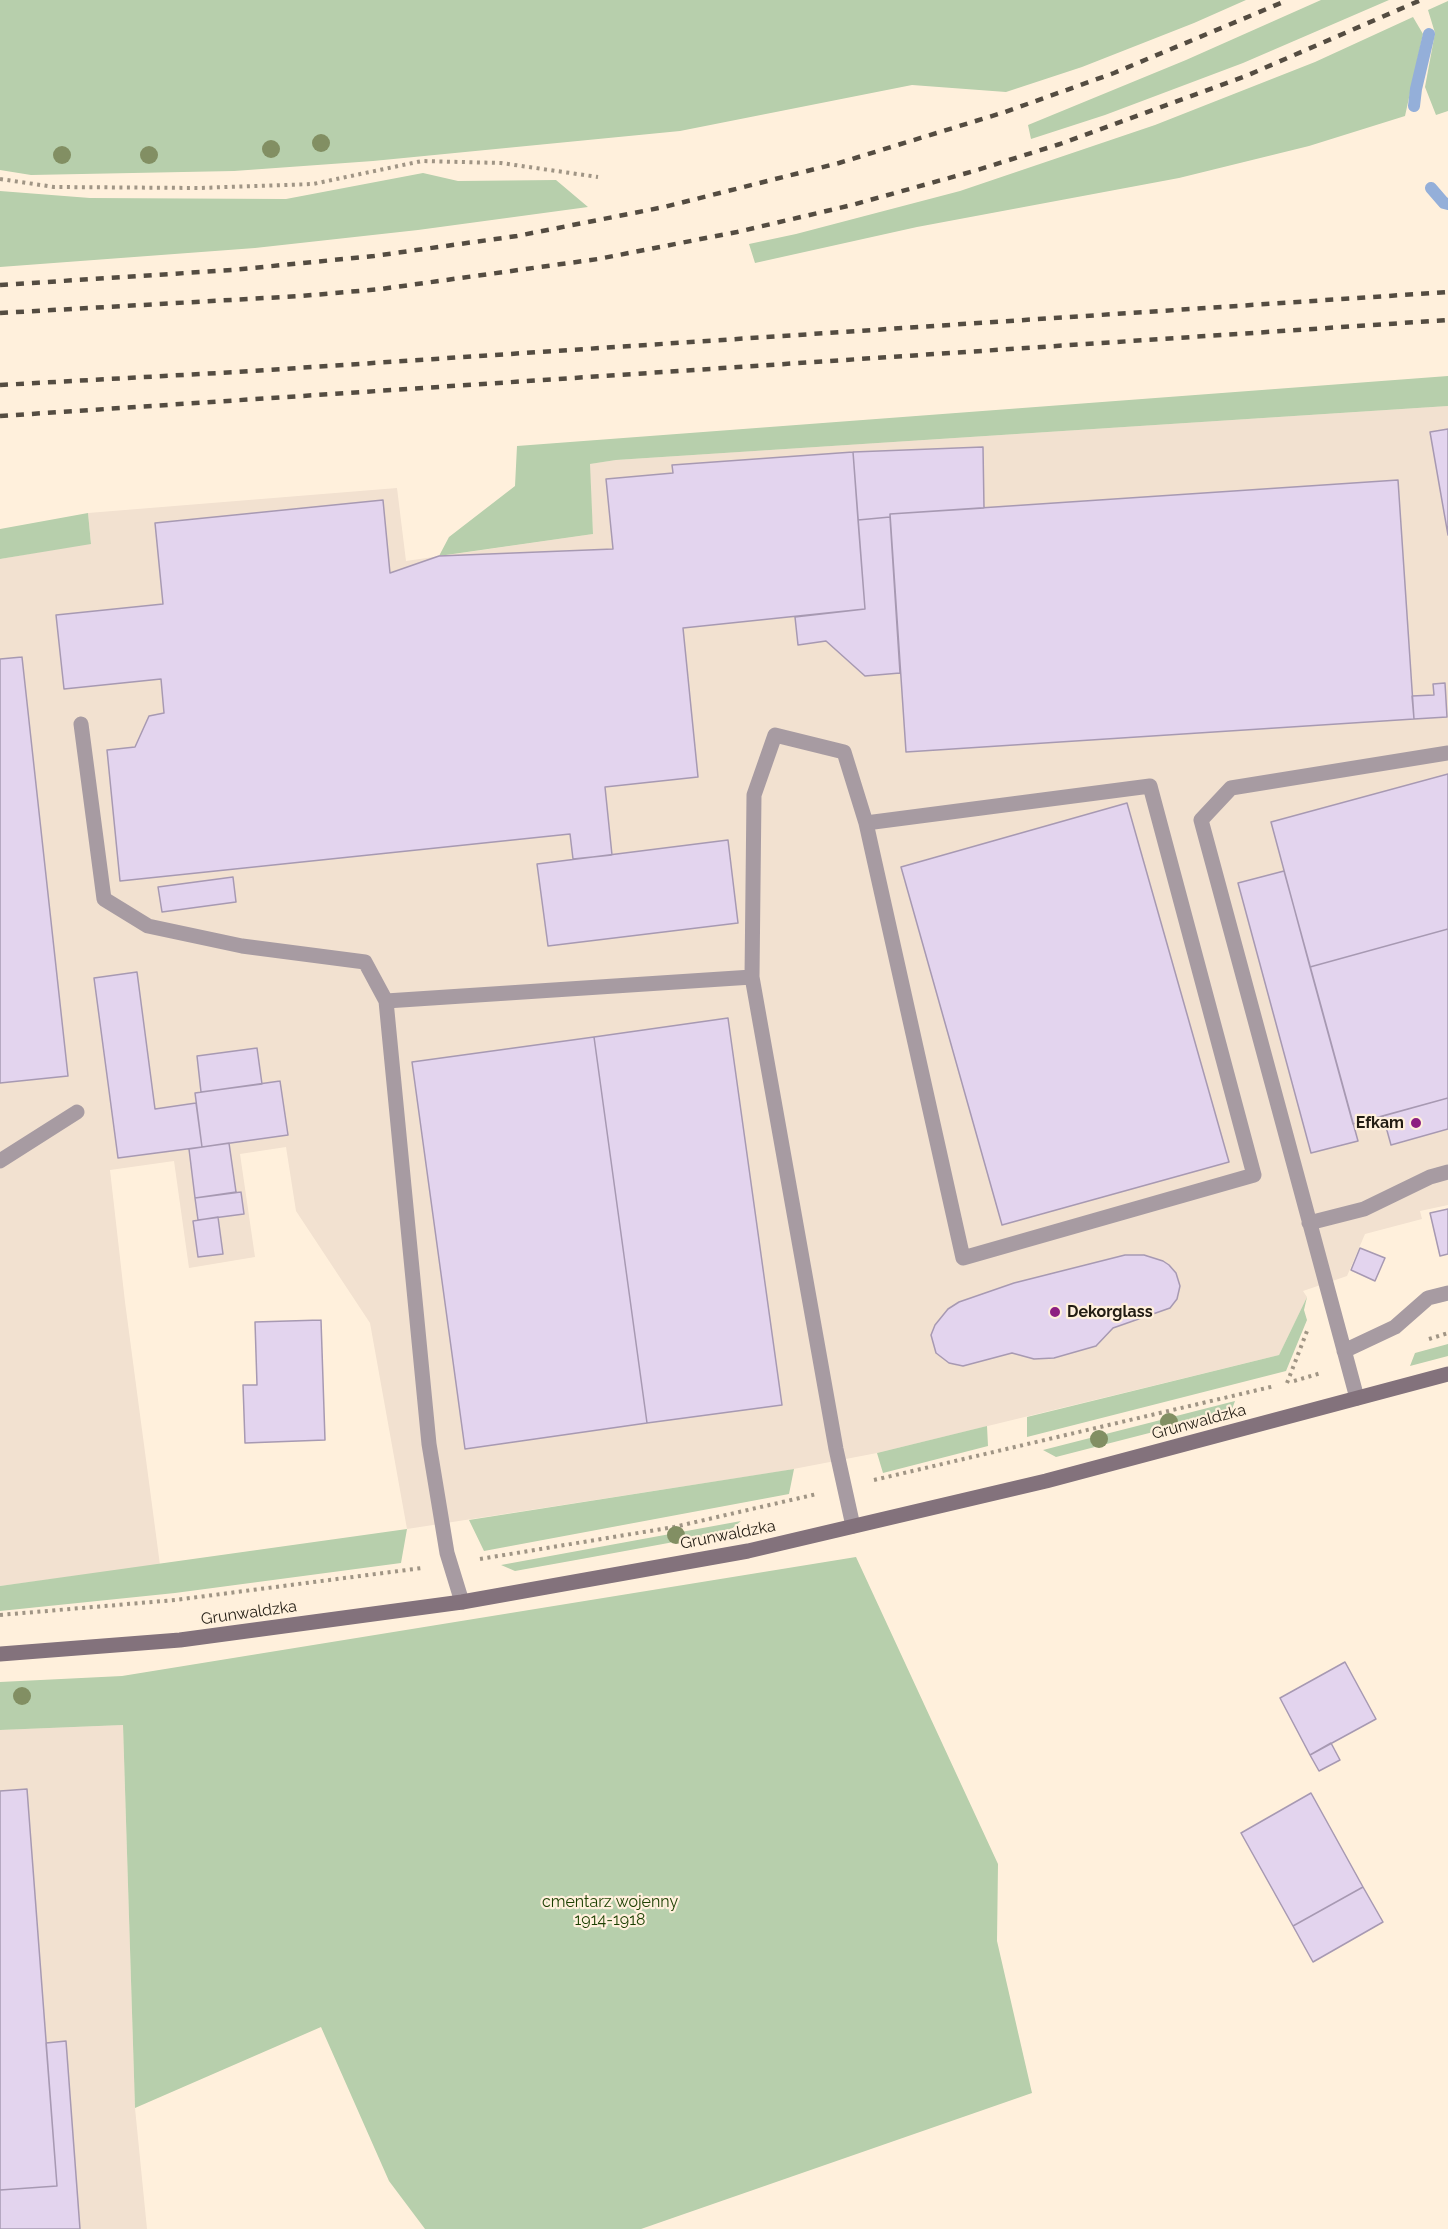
<!DOCTYPE html>
<html>
<head>
<meta charset="utf-8">
<style>
  body { margin:0 }
  canvas { display:block; background:#fff0dc }
</style>
</head>
<body>
<canvas width="1448" height="2229"></canvas>
<script>
const ctx = document.querySelector('canvas').getContext('2d');
ctx.lineJoin = 'round';
function fillPath(path, color) { ctx.fillStyle = color; ctx.fill(path, 'evenodd'); }
const toPath = rows => new Path2D(rows.map(r => 'M' + r).join(''));
function strokePath(path, color, width, dash) { ctx.strokeStyle = color; ctx.lineWidth = width; ctx.lineCap = dash ? 'butt' : 'round'; ctx.setLineDash(dash || []); ctx.stroke(path); }
function write(font, color, halo, rows, align = 'center') {
  ctx.font = font + ' Raleway,sans-serif'; ctx.lineWidth = 4.5; ctx.setLineDash([]); ctx.textBaseline = 'middle'; ctx.strokeStyle = halo; ctx.fillStyle = color; for (const [text, x, y, turn = 0] of rows) {
    ctx.save(); ctx.translate(x, y); ctx.rotate((+turn || 0) * Math.PI / 180); ctx.textAlign = isNaN(turn) ? turn : align; if (halo) ctx.strokeText(text, 0, 0); ctx.fillText(text, 0, 0); ctx.restore();
  }
}
const industrial = toPath([
  [1448,406,1448,1205,1420,1211,1422,1219,1365,1234,1347,1276,1303,1291,1307,1297,1279,1355,877,1453,783,1471,407,1529,370,1323,296,1211,286,1147,240,1154,255,1257,189,1268,174,1161,110,1170,125,1302,160,1565,0,1586,0,559,91,543,88,513,397,488,406,561,593,534,589,464,616,460],
  [123,1725,135,2108,147,2229,0,2229,0,1730]
]);
const green = toPath([
  [0,0,1246,0,1194,23,1082,67,1006,92,912,85,680,131,373,161,234,171,31,175,0,170],
  [1321,0,1389,0,1243,63,1105,115,1031,139,1028,125,1186,60],
  [1448,1,1448,111,1436,115,1425,87,1435,33,1428,10],
  [1413,17,1423,34,1405,116,1309,146,1179,178,917,227,755,263,749,244,796,234,960,191,1155,125,1315,62],
  [423,173,458,181,556,180,588,207,418,230,255,248,0,267,0,191,90,198,286,199],
  [1448,376,1448,406,616,460,590,464,593,534,439,556,449,537,515,486,517,446],
  [88,513,91,544,0,559,0,529],
  [1307,1297,1304,1310,1307,1320,1286,1371,1027,1437,1027,1417,1279,1355],
  [1448,1344,1448,1356,1410,1366,1415,1353],
  [1235,1401,1231,1412,1056,1457,1043,1450],
  [987,1426,988,1446,883,1473,877,1453],
  [794,1469,789,1494,484,1551,469,1520],
  [741,1521,728,1532,587,1558,515,1571,501,1565],
  [407,1529,401,1563,175,1593,0,1611,0,1586],
  [856,1557,998,1864,997,1941,1032,2093,641,2229,425,2229,389,2181,321,2027,135,2108,123,1725,0,1730,0,1682,122,1676]
]);
const stream = toPath([
  [1414,106,1416,89,1429,34],
  [1431,188,1444,203,1448,204]
]);
const building = toPath([
  [1448,429,1448,535,1430,432,1448,429],
  [983,447,984,508,890,514,890,517,858,520,853,452,983,447],
  [853,452,865,609,683,628,698,777,605,787,612,855,573,859,570,834,120,881,107,750,135,747,149,716,164,713,161,679,64,689,56,615,163,604,155,523,383,500,390,573,439,556,613,549,606,479,673,473,672,465,853,452],
  [1398,480,1414,719,906,752,890,514,1398,480],
  [890,517,900,673,865,676,826,641,798,645,795,617,865,609,858,520,890,517],
  [22,657,68,1076,0,1083,0,659,22,657],
  [1445,683,1447,717,1414,719,1412,696,1434,695,1433,684,1445,683],
  [1448,774,1448,929,1310,967,1271,822,1448,774],
  [1127,803,1229,1162,1002,1225,901,867,1127,803],
  [728,840,738,923,548,946,537,864,728,840],
  [1284,871,1358,1141,1311,1153,1238,883,1284,871],
  [233,877,236,902,162,912,158,887,233,877],
  [1448,929,1448,1098,1353,1124,1310,967,1448,929],
  [137,972,155,1109,196,1103,202,1147,118,1158,94,978,137,972],
  [728,1018,782,1405,647,1423,594,1037,728,1018],
  [594,1037,647,1423,465,1449,412,1062,594,1037],
  [257,1048,262,1084,201,1092,197,1056,257,1048],
  [280,1081,288,1135,202,1147,195,1093,280,1081],
  [1448,1098,1448,1129,1391,1145,1383,1116,1448,1098],
  [229,1143,236,1192,195,1198,189,1149,229,1143],
  [241,1192,244,1214,198,1220,195,1198,241,1192],
  [1448,1209,1448,1254,1440,1256,1430,1213,1448,1209],
  [218,1217,223,1254,198,1257,193,1221,218,1217],
  [1360,1248,1385,1258,1375,1281,1351,1270,1360,1248],
  [1125,1255,1144,1255,1163,1261,1169,1265,1176,1273,1180,1286,1177,1299,1170,1308,1113,1328,1096,1346,1054,1358,1034,1359,1012,1353,963,1366,949,1363,936,1353,931,1335,935,1325,948,1309,959,1302,1014,1283,1125,1255],
  [321,1320,325,1440,245,1443,243,1385,257,1385,255,1322,321,1320],
  [1345,1662,1376,1719,1310,1755,1280,1698,1345,1662],
  [1331,1743,1340,1760,1319,1771,1310,1755,1331,1743],
  [27,1789,57,2186,0,2190,0,1791,27,1789],
  [1311,1793,1363,1887,1293,1926,1241,1833,1311,1793],
  [1363,1887,1383,1922,1313,1962,1293,1926,1363,1887],
  [66,2041,80,2229,0,2229,0,2190,57,2186,46,2043,66,2041]
]);
const path = toPath([
  [0,179,54,187,199,188,313,184,422,161,501,163,598,177],
  [1429,1339,1448,1333],
  [1294,1381,1321,1373],
  [1287,1383,1307,1331],
  [874,1480,1275,1386],
  [480,1559,674,1527,817,1494],
  [0,1615,175,1600,422,1568]
]);
const service = toPath([
  [81,724,104,899,148,926,242,946,365,962,386,1001,429,1444,447,1553,462,1602],
  [752,977,754,795,775,735,844,752,866,823,963,1258,1254,1175,1150,786,866,823],
  [386,1001,752,977,836,1449,853,1526],
  [0,1161,77,1112],
  [1309,1223,1364,1209,1430,1177,1448,1172],
  [1344,1351,1395,1327,1428,1298,1448,1293],
  [1357,1398,1201,820,1231,788,1448,753]
]);
const secondary = toPath([
  [0,1654,180,1640,462,1602,748,1551,1046,1481,1448,1374]
]);
const rail = toPath([
  [0,285,232,270,374,256,517,236,664,207,839,163,1005,112,1114,73,1288,0],
  [0,313,301,296,381,289,598,259,737,232,852,205,974,171,1060,144,1246,76,1421,0],
  [0,385,237,372,1448,292],
  [0,416,1448,320]
]);
const trees = [
  [321,143],
  [271,149],
  [62,155],
  [149,155],
  [1169,1422],
  [1099,1439],
  [676,1535],
  [22,1696]
];
const markers = [
  [1416,1123,6,"#8d1e81"],
  [1055,1312,6,"#8d1e81"]
];
const poiNames = [
  ["Efkam",1404,1123],
  ["Dekorglass",1067,1312,"left"]
];
const streetNames = [
  ["Grunwaldzka",1199,1422,-15],
  ["Grunwaldzka",728,1535,-11],
  ["Grunwaldzka",249,1613,-8]
];
const parkNames = [
  ["cmentarz wojenny",610,1902],
  ["1914-1918",610,1920]
];
fillPath(industrial, '#f2e1d0');
fillPath(green, '#b7cfac');
strokePath(stream, '#94afd9', 12);
fillPath(building, '#e3d4ee');
strokePath(building, '#a799b2', 1.5);
strokePath(path, '#a09585', 4, [3, 4.5]);
strokePath(service, '#a79ba2', 15);
strokePath(secondary, '#83727c', 15);
strokePath(rail, '#544c41', 4.5, [8, 8]);
ctx.fillStyle = '#828f63';
for (const [x, y] of trees) { ctx.beginPath(); ctx.arc(x, y, 9, 0, 2 * Math.PI); ctx.fill(); }
for (const [x, y, r, color] of markers) { const dot = new Path2D(); dot.arc(x, y, r, 0, 2 * Math.PI); ctx.fillStyle = color; ctx.fill(dot); strokePath(dot, '#fff0dc', 2); }
write('bold 16px', '#221c13', '#fff0dc', poiNames, 'right');
write('16px', '#221c13', '#fff0dc', streetNames);
write('16px', '#1b3f00', '#fff0dc', parkNames);
</script>
</body>
</html>
